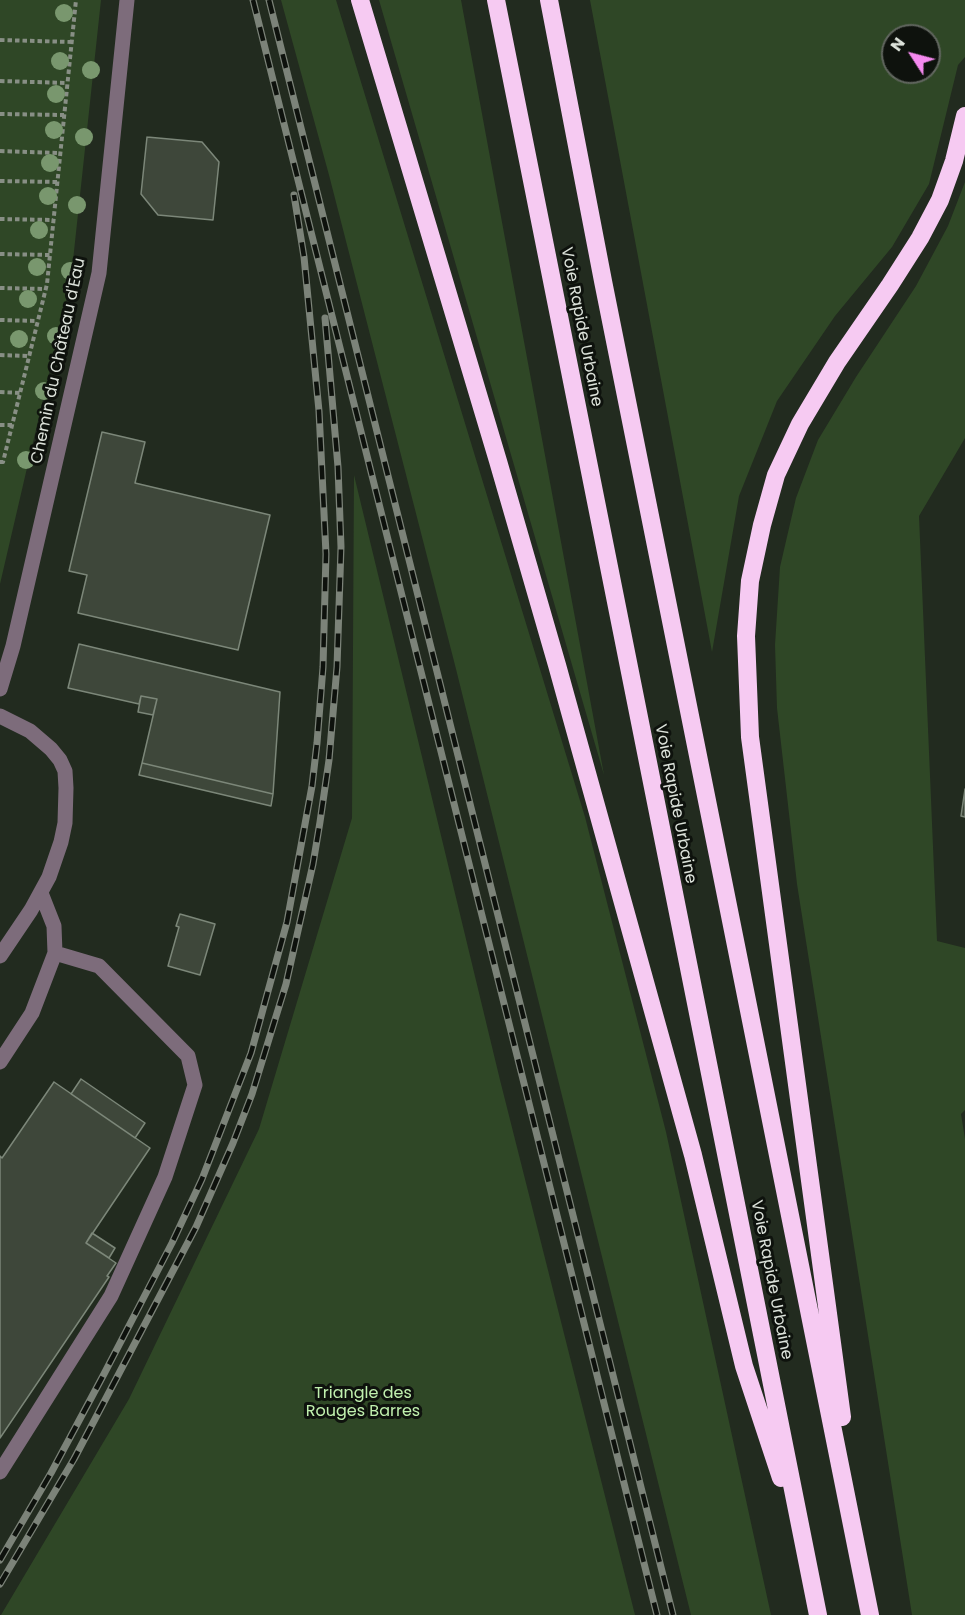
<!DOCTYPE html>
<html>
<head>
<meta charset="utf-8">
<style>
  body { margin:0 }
  #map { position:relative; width:965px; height:1615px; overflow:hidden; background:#222b1f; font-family:Poppins,sans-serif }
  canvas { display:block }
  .north { position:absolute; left:881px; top:24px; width:60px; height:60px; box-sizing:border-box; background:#0e120d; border:2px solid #61665f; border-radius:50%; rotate:306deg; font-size:16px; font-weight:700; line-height:24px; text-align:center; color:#dde3db }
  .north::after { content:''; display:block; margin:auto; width:21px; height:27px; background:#f589ef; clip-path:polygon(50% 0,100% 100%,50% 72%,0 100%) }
</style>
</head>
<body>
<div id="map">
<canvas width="965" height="1615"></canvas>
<div class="north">N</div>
</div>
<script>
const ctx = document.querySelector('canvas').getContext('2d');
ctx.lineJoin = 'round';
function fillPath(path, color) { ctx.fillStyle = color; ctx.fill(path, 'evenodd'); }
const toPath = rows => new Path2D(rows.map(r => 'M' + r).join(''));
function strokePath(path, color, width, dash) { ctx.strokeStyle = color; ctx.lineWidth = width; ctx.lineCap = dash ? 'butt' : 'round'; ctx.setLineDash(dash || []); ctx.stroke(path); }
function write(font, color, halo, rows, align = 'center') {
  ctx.font = font + ' Poppins,sans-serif'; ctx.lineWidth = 6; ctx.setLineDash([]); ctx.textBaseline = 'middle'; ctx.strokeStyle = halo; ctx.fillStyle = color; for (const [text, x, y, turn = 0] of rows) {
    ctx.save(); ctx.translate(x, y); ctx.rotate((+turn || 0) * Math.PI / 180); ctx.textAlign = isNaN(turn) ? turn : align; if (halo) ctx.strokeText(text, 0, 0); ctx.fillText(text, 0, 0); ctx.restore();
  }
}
const green = toPath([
  [0,0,101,0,71,279,0,584],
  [281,0,336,0,585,817,666,1132,771,1615,691,1615,456,669,329,175],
  [379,0,461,0,604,775],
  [590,0,965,0,965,57,958,65,929,184,892,247,835,316,777,401,739,496,712,652],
  [893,36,929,36,929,72,893,72],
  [965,182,965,438,919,516,937,941,965,948,965,1110,961,1114,965,1139,965,1615,912,1615,797,884,777,708,775,645,780,567,796,498,818,440,856,377,916,286,948,226],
  [354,475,500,1080,635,1615,1,1615,129,1399,259,1129,352,818]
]);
const building = toPath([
  [147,137,202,142,219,162,213,220,158,215,141,194,147,137],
  [102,432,145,442,135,483,270,515,238,650,78,613,87,575,69,571,102,432],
  [79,644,280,692,273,794,142,763,157,699,141,696,139,704,68,688,79,644],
  [141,696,157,699,153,715,138,712,141,696],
  [142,763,273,794,271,806,139,775,142,763],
  [965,789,965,817,961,816,965,789],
  [180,914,215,924,200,975,168,966,179,927,176,926,180,914],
  [81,1079,145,1123,135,1138,71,1094,81,1079],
  [54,1082,150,1148,86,1243,116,1263,107,1276,109,1277,0,1438,0,1156,2,1158,54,1082],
  [92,1233,115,1248,109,1258,86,1243,92,1233]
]);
const path = toPath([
  [0,40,72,42],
  [0,81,67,83],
  [0,114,64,115],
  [0,151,60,153],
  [0,181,57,182],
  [0,219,53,220],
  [0,254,50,255],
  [0,288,45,289],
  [0,320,37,321],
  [0,355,29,356],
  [0,392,20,393],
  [0,425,12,425],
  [0,462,3,462,47,284,76,0]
]);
const minor = toPath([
  [0,689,13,646,99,273,127,0],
  [0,716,30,731,51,749,60,760,65,771,66,788,65,823,61,842,49,877,31,910,0,956],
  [0,1062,32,1013,55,953,54,926,41,893],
  [0,1472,111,1296,165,1177,195,1085,188,1056,99,966,55,953]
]);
const highway = toPath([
  [360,0,498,461,557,665,693,1155,744,1366,781,1478],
  [496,0,818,1615],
  [549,0,603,281,870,1615],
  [842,1417,750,737,746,636,750,581,762,525,776,475,800,424,837,362,890,285,920,238,940,200,954,161,965,116]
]);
const rail = toPath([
  [253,0,657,1615],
  [269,0,673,1615],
  [0,1560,51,1473,104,1374,172,1243,202,1179,251,1053,287,922,312,786,317,743,323,667,326,554,319,411,304,257,294,195],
  [0,1584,74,1459,196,1227,233,1143,252,1094,286,984,313,864,320,822,329,760,337,667,341,547,338,467,325,318]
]);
const trees = [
  [64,13],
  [60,61],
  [91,70],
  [56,94],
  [54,130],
  [84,137],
  [50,163],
  [48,196],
  [77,205],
  [39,230],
  [37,267],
  [70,271],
  [28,299],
  [56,336],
  [19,339],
  [44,391],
  [26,460]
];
const streetNames = [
  ["Voie Rapide Urbaine",581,327,79],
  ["Chemin du Château d'Eau",59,361,-78],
  ["Voie Rapide Urbaine",675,804,79],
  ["Voie Rapide Urbaine",771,1280,79]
];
const parkNames = [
  ["Triangle des",363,1394],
  ["Rouges Barres",363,1412]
];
fillPath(green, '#2f4726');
fillPath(building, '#3e473a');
strokePath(building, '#7c8779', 1.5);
strokePath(path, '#888f85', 4, [4.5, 3]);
strokePath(minor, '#7d6c7b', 15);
strokePath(highway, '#f6caf2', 18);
strokePath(rail, '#7c8379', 7);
strokePath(rail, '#0e120d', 4.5, [14]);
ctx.fillStyle = '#79976e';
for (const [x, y] of trees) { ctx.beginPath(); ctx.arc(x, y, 9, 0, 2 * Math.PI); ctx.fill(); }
write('16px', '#dde3db', '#0e120d', streetNames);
write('16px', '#c0f0ae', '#0e120d', parkNames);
</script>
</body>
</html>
